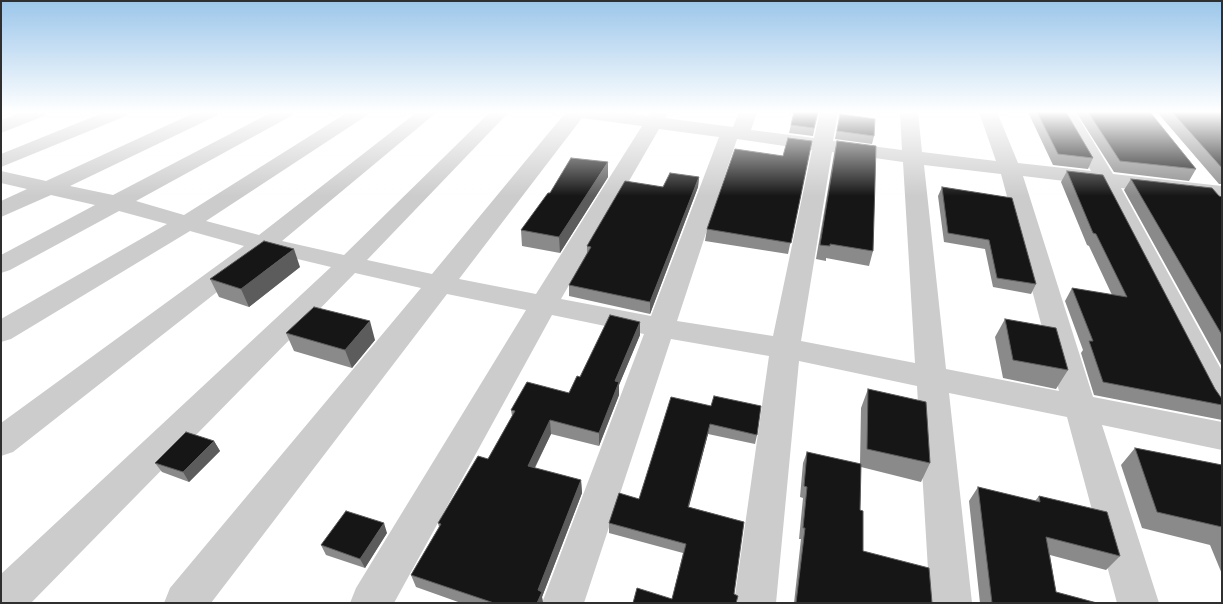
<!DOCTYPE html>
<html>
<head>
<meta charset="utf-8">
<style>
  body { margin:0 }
  #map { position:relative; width:1223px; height:604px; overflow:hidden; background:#fff; font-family:"Space Grotesk",sans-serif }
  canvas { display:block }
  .frame { position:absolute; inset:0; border:2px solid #2f2f2f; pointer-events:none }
</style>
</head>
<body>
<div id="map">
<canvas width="1223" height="604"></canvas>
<div class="frame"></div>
</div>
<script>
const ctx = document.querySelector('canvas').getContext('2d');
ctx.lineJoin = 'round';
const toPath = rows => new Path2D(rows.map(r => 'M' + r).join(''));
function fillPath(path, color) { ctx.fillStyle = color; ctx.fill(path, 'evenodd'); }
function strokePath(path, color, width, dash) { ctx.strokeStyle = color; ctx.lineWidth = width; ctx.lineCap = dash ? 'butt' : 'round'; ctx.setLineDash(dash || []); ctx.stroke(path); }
const minor = toPath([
  [23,112,47,112,44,116,1,133,1,120,23,112],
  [105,112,129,112,126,116,1,167,1,154,105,112],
  [196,112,219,112,216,116,70,186,113,195,272,112,294,112,291,116,136,201,184,215,348,112,369,112,366,116,206,221,259,235,417,112,437,112,282,241,344,255,490,112,509,112,367,260,432,274,566,112,614,112,648,116,651,112,669,112,665,118,733,127,739,112,757,112,751,130,814,138,820,112,838,112,833,141,902,150,900,112,918,112,922,152,996,161,979,112,997,112,1018,163,1091,171,1057,112,1075,112,1113,174,1222,186,1222,200,1121,188,1222,371,1222,413,1211,410,1206,401,1098,185,1023,176,1093,397,1222,422,1222,450,1102,425,1159,603,1117,603,1067,417,949,393,972,603,930,603,917,386,799,361,776,603,734,603,769,356,671,339,584,603,542,603,644,334,552,315,394,603,350,603,356,588,526,310,447,294,211,603,164,603,170,588,421,288,355,273,31,603,1,603,1,574,331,267,268,252,13,452,1,456,1,423,244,246,190,231,11,339,1,342,1,319,167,224,119,211,10,270,1,273,1,255,95,205,51,195,1,217,1,201,27,189,1,183,1,171,46,181,196,112],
  [582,118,642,126,536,294,459,279,582,118],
  [659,129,719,137,651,316,561,299,659,129],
  [737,139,812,150,773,336,677,321,737,139],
  [832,152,903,162,915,363,801,341,832,152],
  [924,165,1001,174,1059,391,946,369,924,165]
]);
const wall = toPath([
  [794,112,818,112,813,136,789,133],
  [1028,112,1066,112,1093,158,1088,169,1053,165],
  [1076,112,1150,112,1196,169,1189,181,1114,172],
  [1157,112,1222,112,1222,184,1219,184],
  [840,114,874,136,872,144,835,139],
  [812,141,788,254,705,241,707,229,783,156],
  [837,141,873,251,869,266,826,258,826,261,816,259,834,154],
  [1067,171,1222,399,1222,420,1094,395,1081,353,1083,350,1065,301,1072,288,1112,295,1089,246,1087,245,1061,182],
  [608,177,560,253,522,246,521,230,550,193],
  [699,177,698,187,650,314,569,296,569,285,587,253,587,246,663,187],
  [1131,179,1222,197,1222,367,1124,190],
  [942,187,1036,284,1031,294,993,287,985,249,944,242,938,196],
  [300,267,249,307,219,297,210,279],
  [1005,319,1068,370,1056,389,1003,378,995,337],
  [640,322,640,335,619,385,619,395,599,446,551,434,535,468,581,480,582,493,542,597,543,603,461,603,416,587,411,575,439,527,438,523,488,459,512,416,511,410,569,393,580,377],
  [286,333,375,340,352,368,294,351],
  [868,389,930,463,921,482,861,467,860,510,863,551,932,603,794,603,801,539,799,539,803,498,800,497,803,463,807,452,860,464,861,408],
  [711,406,757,435,755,444,708,434,689,507,744,522,672,599,683,553,609,533,609,523,639,499],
  [214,441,220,451,189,482,162,472,155,463],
  [1135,448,1222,465,1222,574,1210,545,1142,528,1121,465],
  [978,487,1035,501,1039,496,1120,556,1106,570,1050,555,1056,592,1097,603,980,603,969,501],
  [387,533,365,568,326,555,321,545]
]);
const shadedWall = toPath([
  [608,162,608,177,560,253,559,237],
  [699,177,698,187,650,314,650,302],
  [294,249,300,267,249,307,241,289],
  [370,321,375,340,352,368,345,350],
  [640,322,640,335,619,385,619,395,599,446,599,433,615,381],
  [550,420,551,434,529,479,528,466],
  [710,424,708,434,686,517,688,507],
  [214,441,220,451,189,482,183,472],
  [581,480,582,493,542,597,543,603,537,603,538,590],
  [384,523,387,533,365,568,360,559]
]);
const building = toPath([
  [794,112,818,112,814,128,791,125,794,112],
  [1037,112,1066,112,1093,158,1058,154,1037,112],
  [1088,112,1150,112,1196,169,1120,161,1088,112],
  [1172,112,1222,112,1222,168,1172,112],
  [840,114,875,119,874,136,837,131,840,114],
  [788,138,812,141,791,243,707,229,735,149,783,156,788,138],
  [837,141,876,146,873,251,830,244,830,246,820,245,837,141],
  [571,158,608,162,559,237,521,230,548,193,550,193,571,158],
  [1067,171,1103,175,1215,389,1222,399,1222,405,1103,382,1089,341,1093,341,1072,288,1127,297,1096,234,1093,233,1067,171],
  [670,173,699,177,650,302,569,285,591,247,587,246,625,181,663,187,670,173],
  [1131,179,1212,188,1219,196,1222,197,1222,335,1131,179],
  [942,187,1012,198,1036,284,997,278,989,240,948,233,942,187],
  [264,241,294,249,241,289,210,279,264,241],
  [314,307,370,321,345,350,286,333,314,307],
  [610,315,640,322,615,381,619,382,599,433,550,420,528,466,581,480,538,590,542,592,537,603,494,603,411,575,441,524,438,523,478,456,488,459,515,411,511,410,527,382,569,393,577,376,580,377,610,315],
  [1005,319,1056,328,1068,370,1013,360,1005,319],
  [868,389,926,402,930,463,867,449,868,389],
  [714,396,761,406,757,435,710,424,688,507,744,522,734,594,738,596,736,603,633,603,637,588,672,599,686,544,609,523,619,493,639,499,671,397,711,406,714,396],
  [186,432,214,441,183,472,155,463,186,432],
  [1135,448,1222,465,1222,527,1157,512,1135,448],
  [807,452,861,464,860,510,863,511,863,551,929,568,932,603,796,603,805,528,803,528,807,487,804,486,807,452],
  [978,487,1040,502,1039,496,1107,512,1120,556,1046,537,1056,592,1097,603,992,603,978,487],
  [346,511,384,523,360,559,321,545,346,511]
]);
fillPath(minor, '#ccc');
fillPath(wall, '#8a8a8a');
fillPath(shadedWall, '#5c5c5c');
fillPath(building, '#161616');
strokePath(building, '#5c5c5c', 1);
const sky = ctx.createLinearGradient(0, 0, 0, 196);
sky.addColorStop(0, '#9bc6ea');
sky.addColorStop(0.57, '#fff');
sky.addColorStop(1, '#ffffff00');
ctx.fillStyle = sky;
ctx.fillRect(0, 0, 1223, 196);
</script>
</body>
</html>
